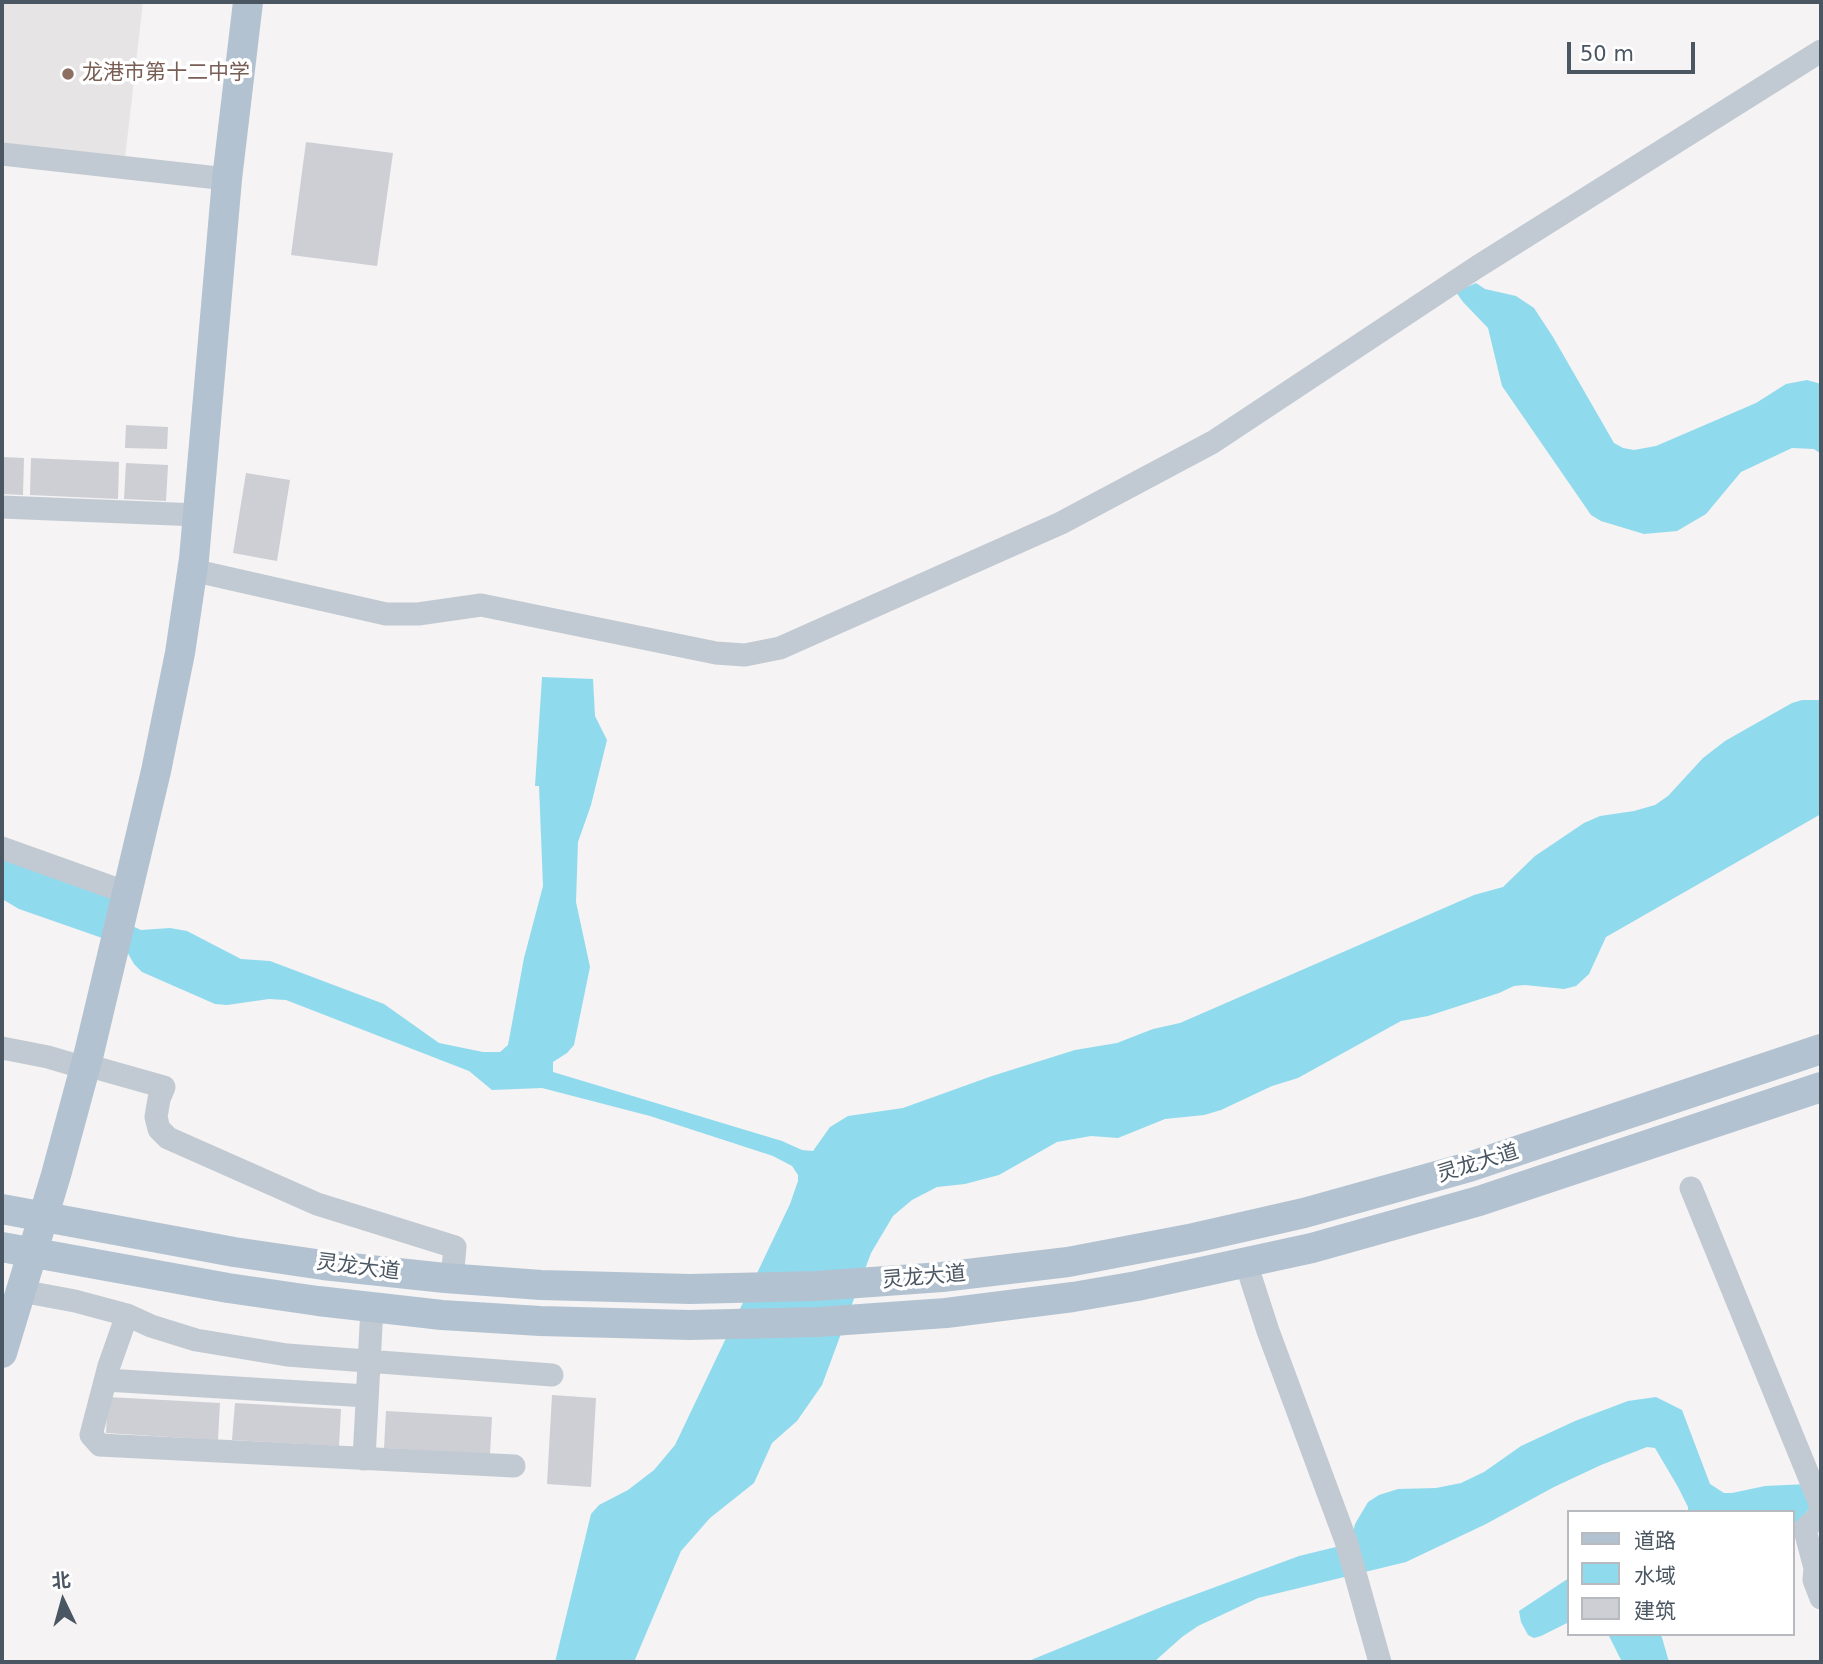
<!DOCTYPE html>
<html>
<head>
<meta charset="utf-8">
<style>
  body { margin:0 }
  #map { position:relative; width:1823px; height:1664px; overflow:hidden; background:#f5f3f3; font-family:"DejaVu Sans","Noto Sans SC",sans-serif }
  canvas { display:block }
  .frame { position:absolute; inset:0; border:4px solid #4a5661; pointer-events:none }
  .legend { position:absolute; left:1567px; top:1510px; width:228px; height:126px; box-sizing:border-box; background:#fff; border:2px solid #b7bbc0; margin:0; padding:9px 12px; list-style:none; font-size:21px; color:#4a5661 }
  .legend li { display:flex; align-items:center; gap:14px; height:35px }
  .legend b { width:35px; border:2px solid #b7bbc0 }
  .north { position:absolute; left:28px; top:1566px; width:70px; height:70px; -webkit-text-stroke:5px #fff; paint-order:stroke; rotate:355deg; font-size:19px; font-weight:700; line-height:28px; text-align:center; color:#4a5661 }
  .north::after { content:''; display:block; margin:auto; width:24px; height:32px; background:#4a5661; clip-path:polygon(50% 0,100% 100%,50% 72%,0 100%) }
  .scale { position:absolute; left:1567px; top:42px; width:128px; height:32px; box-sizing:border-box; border:4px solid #4a5661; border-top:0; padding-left:9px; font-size:21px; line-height:24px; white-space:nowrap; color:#4a5661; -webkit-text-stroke:5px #fff; paint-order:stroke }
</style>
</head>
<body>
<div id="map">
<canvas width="1823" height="1664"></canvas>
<div class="frame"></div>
<ul class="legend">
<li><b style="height:9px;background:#b3c2d1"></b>道路</li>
<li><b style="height:19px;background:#90daee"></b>水域</li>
<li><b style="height:19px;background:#cdcfd5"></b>建筑</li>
</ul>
<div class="north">北</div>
<div class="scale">50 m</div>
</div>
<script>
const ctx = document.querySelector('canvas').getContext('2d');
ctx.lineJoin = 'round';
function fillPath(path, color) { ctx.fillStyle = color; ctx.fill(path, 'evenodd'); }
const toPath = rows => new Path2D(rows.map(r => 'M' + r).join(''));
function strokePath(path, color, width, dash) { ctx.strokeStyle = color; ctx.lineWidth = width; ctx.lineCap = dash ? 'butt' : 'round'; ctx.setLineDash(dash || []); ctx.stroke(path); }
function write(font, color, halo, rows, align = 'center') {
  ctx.font = font + ' "DejaVu Sans","Noto Sans SC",sans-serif'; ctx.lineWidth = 7; ctx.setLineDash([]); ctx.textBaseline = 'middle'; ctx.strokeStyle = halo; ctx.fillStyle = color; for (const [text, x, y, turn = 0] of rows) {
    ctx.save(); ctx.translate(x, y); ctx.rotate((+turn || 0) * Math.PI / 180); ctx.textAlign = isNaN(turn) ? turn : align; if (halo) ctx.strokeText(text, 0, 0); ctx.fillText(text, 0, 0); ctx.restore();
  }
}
const education = toPath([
  [2,2,143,2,125,158,2,145]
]);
const water = toPath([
  [1476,283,1485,289,1516,296,1534,308,1553,337,1614,443,1623,448,1634,450,1656,446,1756,403,1786,384,1807,380,1821,384,1821,454,1814,449,1792,448,1741,472,1706,514,1677,531,1644,534,1601,521,1591,515,1502,386,1488,328,1463,302,1456,292],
  [542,677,593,679,595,716,607,740,591,805,578,842,576,902,590,967,574,1045,567,1053,553,1062,553,1072,782,1141,802,1150,813,1151,830,1127,848,1116,903,1108,992,1076,1075,1050,1117,1043,1153,1029,1180,1023,1474,895,1503,887,1535,856,1584,823,1600,816,1634,811,1655,805,1668,796,1703,758,1725,741,1792,703,1802,700,1821,700,1821,814,1606,937,1589,974,1576,986,1564,989,1525,985,1514,986,1499,993,1428,1016,1401,1021,1298,1078,1272,1086,1221,1110,1204,1115,1165,1119,1118,1138,1091,1136,1057,1142,999,1175,965,1184,937,1187,912,1200,893,1216,871,1253,822,1385,797,1421,772,1443,754,1483,710,1518,681,1551,634,1662,555,1662,591,1514,599,1505,628,1490,654,1470,675,1445,790,1204,798,1181,798,1175,792,1166,773,1156,650,1116,542,1088,492,1090,469,1071,286,1000,269,999,227,1005,215,1004,142,972,134,964,126,950,105,939,19,909,2,899,2,854,115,900,113,917,141,930,170,928,187,931,241,959,270,961,384,1004,439,1043,483,1052,500,1052,508,1045,524,958,543,886,539,786,535,786],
  [1656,1397,1682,1410,1710,1484,1724,1493,1732,1493,1765,1486,1808,1484,1821,1472,1821,1497,1793,1526,1793,1512,1688,1512,1688,1507,1678,1487,1655,1448,1647,1447,1601,1465,1554,1487,1486,1524,1406,1562,1258,1598,1198,1626,1182,1637,1154,1662,1026,1662,1164,1606,1299,1556,1344,1545,1352,1537,1355,1524,1368,1502,1379,1495,1398,1489,1436,1488,1461,1483,1484,1472,1521,1446,1575,1421,1628,1401],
  [1569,1578,1569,1622,1541,1636,1534,1638,1528,1635,1521,1622,1519,1611],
  [1608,1634,1661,1634,1669,1662,1622,1662]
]);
const building = toPath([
  [306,142,393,153,377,266,291,255],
  [126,425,168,427,167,449,125,448],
  [2,457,24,458,23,495,2,494],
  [31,458,119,462,118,499,30,495],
  [126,463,168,465,166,501,124,499],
  [246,473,290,480,277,561,233,553],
  [552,1395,596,1398,591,1487,547,1484],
  [108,1397,220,1403,218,1440,106,1433],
  [235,1403,341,1409,339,1446,232,1440],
  [386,1411,492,1417,490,1454,384,1448]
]);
const minor = toPath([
  [2,154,227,179],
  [2,507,198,515],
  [192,570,386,614,418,614,481,605,716,653,745,655,780,648,1061,523,1213,442,1477,267,1821,51],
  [2,848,128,893],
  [2,1048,48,1057,85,1068],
  [86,1065,164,1087,159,1099,156,1117,159,1129,168,1138,317,1204,455,1247,452,1279],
  [1691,1188,1821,1506],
  [1246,1263,1268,1331,1346,1541,1380,1662],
  [21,1291,75,1301,127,1315,151,1326,196,1340,287,1355,552,1375],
  [127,1315,109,1366,91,1435,100,1445,514,1466],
  [106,1380,367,1396],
  [364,1459,372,1307],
  [1821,1508,1818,1517,1806,1528,1806,1534,1815,1568,1814,1580,1821,1598]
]);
const major = toPath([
  [2,1209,234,1252,323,1265,445,1278,541,1285,690,1289,816,1286,942,1277,1068,1262,1194,1238,1304,1213,1469,1167,1821,1049],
  [2,1247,228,1288,318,1301,442,1315,540,1321,690,1325,818,1322,946,1313,1073,1297,1137,1286,1312,1248,1479,1201,1821,1087],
  [2,1353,56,1175,89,1053,156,771,180,653,194,559,227,179,248,2]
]);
const markers = [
  [68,74,7,"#8d6e63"]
];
const educationNames = [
  ["龙港市第十二中学",82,74]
];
const streetNames = [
  ["灵龙大道",1478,1164,-17],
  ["灵龙大道",358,1268,7],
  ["灵龙大道",924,1278,-5]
];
fillPath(education, '#e6e4e5');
fillPath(water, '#90daee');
fillPath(building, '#cdcfd5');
strokePath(minor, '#c1cad2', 23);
strokePath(major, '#b3c2d1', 30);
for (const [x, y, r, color] of markers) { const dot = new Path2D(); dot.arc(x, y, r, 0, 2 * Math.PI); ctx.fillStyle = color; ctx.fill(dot); strokePath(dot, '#fff', 2.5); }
write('21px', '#785e54', '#fff', educationNames, 'left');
write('21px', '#4a5661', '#fff', streetNames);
</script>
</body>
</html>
